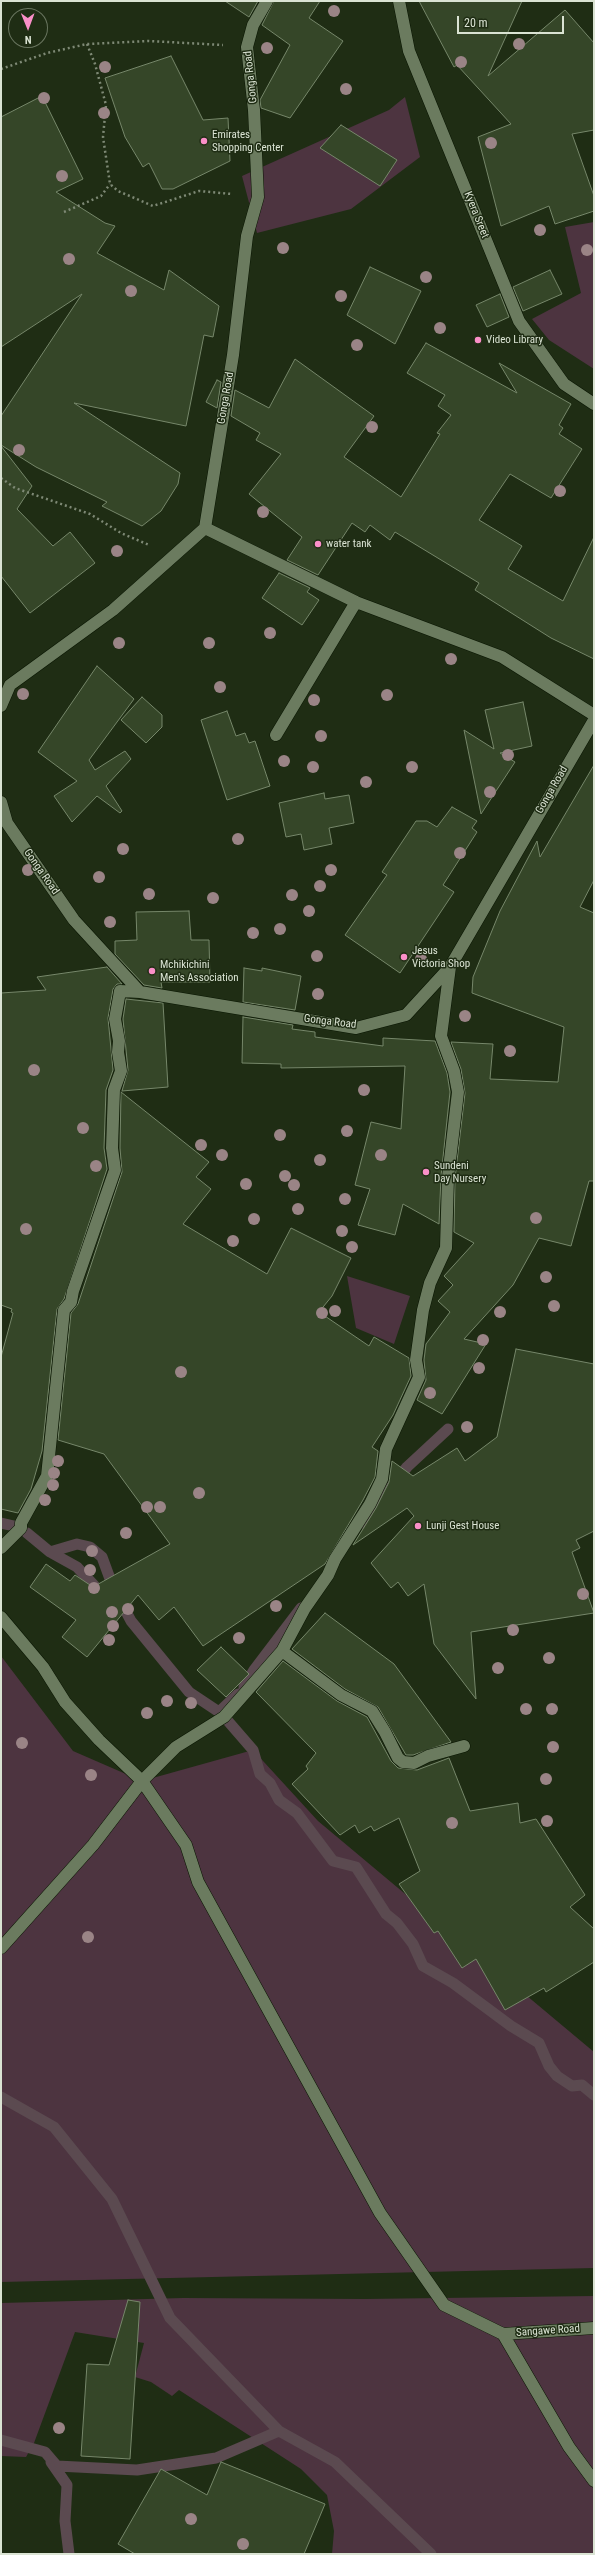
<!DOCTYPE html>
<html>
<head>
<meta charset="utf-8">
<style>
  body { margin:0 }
  #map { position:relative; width:595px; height:2555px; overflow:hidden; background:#1f2d14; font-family:"Roboto Condensed",sans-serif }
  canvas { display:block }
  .frame { position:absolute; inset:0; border:2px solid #dae3d3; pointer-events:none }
  .north { position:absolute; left:8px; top:8px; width:40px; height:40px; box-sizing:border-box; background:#1f2d14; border:1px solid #6a7660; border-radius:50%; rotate:179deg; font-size:11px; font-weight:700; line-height:16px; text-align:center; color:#dae3d3 }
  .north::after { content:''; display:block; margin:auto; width:14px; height:18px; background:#fa8fc8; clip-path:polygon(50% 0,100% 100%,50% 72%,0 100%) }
  .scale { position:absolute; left:457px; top:16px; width:107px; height:18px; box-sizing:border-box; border:2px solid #dae3d3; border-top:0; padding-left:5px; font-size:12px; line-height:14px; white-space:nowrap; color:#dae3d3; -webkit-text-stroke:3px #1f2d14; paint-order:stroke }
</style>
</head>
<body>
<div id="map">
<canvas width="595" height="2555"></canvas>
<div class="frame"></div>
<div class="north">N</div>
<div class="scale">20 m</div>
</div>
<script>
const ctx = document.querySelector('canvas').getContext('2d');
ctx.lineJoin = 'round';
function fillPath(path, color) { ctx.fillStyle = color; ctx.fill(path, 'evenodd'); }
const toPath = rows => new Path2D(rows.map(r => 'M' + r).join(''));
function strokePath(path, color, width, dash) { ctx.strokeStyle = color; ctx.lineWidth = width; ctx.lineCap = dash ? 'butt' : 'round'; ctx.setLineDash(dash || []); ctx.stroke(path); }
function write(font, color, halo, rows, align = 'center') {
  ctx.font = font + ' "Roboto Condensed",sans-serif'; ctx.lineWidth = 3; ctx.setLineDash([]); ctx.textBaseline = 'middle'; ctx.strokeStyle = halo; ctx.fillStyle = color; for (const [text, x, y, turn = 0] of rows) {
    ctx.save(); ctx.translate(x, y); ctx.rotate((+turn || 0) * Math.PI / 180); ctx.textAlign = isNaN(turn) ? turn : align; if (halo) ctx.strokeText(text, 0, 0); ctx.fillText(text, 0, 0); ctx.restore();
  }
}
const green = toPath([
  [405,97,420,157,351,209,257,233,242,176,389,110],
  [594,222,594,369,549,340,532,319,581,293,565,227],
  [347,1276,410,1296,394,1344,356,1328],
  [1,1656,73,1751,142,1781,253,1750,318,1821,594,2052,594,2268,1,2282],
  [594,2296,594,2554,332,2554,334,2531,327,2495,301,2469,179,2390,172,2396,151,2382,135,2377,144,2343,75,2332,34,2443,26,2457,1,2456,1,2303,183,2298,365,2299]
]);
const stream = toPath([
  [1,1523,14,1526],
  [363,1523,407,1467,448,1429],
  [27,1533,50,1552,77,1544,90,1547,102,1557,113,1587,131,1621,189,1692,219,1712,238,1694],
  [50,1552,77,1567,104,1596],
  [244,1687,254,1670,301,1608],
  [227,1720,253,1750,260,1774,270,1783,279,1800,297,1813,333,1861,356,1867,386,1914,397,1923,413,1944,423,1966,453,1983,511,2026,539,2043,549,2066,557,2076,572,2086,582,2085,594,2095],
  [1,2097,54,2127,112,2199,170,2318,279,2431],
  [1,2440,45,2452,57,2466,137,2470,216,2458,279,2431,335,2462,431,2554],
  [51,2462,67,2485,65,2521,69,2554]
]);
const building = toPath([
  [225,1,258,1,249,17,225,1],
  [274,1,320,1,309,18,343,41,290,118,261,108,260,100,290,45,262,25,274,1],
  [419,1,522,1,488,76,565,10,594,43,594,130,572,134,594,196,594,211,555,224,549,206,501,226,478,137,511,124,457,65,454,67,419,1],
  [171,56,203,120,228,118,230,161,173,189,162,189,149,163,143,167,125,137,105,78,171,56],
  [42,96,83,179,56,192,105,223,115,226,97,253,164,290,169,270,219,306,213,337,204,335,186,426,74,403,180,473,178,484,161,511,142,526,102,506,107,502,36,467,1,445,1,416,82,294,1,347,1,117,42,96],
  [341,125,397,160,380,186,320,148,341,125],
  [370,267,421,291,395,344,347,315,370,267],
  [550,270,562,294,523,311,513,287,550,270],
  [500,294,509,317,487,327,476,305,500,294],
  [426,343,517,393,499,363,571,404,559,425,563,428,559,434,582,449,551,498,510,474,479,520,522,546,508,569,563,601,594,537,594,659,551,638,475,590,479,583,395,532,390,540,370,525,365,532,352,523,318,575,287,560,302,537,249,494,281,454,256,440,260,433,231,416,235,390,269,408,295,359,374,416,344,457,401,497,440,434,437,433,451,415,438,406,445,395,407,373,426,343],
  [217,380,221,382,217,408,206,402,217,380],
  [1,446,32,486,17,509,53,546,70,532,95,563,30,613,1,576,1,446],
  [279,573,310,588,307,592,319,600,302,625,262,598,279,573],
  [97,666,134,699,89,760,95,770,125,751,131,759,106,786,122,811,120,813,97,796,72,822,54,796,77,781,38,752,97,666],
  [142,697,162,715,162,727,146,743,121,720,142,697],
  [523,702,532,746,500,753,515,762,481,814,464,730,494,749,485,710,523,702],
  [227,711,236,736,245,733,249,743,255,741,270,786,227,800,201,720,227,711],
  [594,765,594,880,580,907,594,913,594,1181,589,1181,571,1246,539,1238,513,1285,464,1339,486,1344,442,1414,417,1400,426,1380,424,1360,426,1344,450,1312,438,1301,453,1285,444,1276,474,1243,454,1232,455,1178,465,1093,461,1069,451,1042,493,1044,490,1079,558,1082,564,1027,472,993,473,977,500,911,537,841,540,857,594,765],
  [324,793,325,799,349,795,354,823,329,828,332,844,304,850,301,834,286,837,279,803,324,793],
  [452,807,477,821,472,828,477,832,443,885,454,892,400,973,345,935,387,875,382,872,416,821,427,821,437,827,452,807],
  [189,911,191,940,209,940,210,982,161,982,162,988,144,985,115,954,115,941,137,940,136,912,189,911],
  [107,967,122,984,117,984,113,989,108,1018,113,1070,106,1090,104,1148,107,1169,64,1299,57,1309,42,1451,31,1489,18,1513,1,1509,1,1357,13,1313,11,1312,12,1309,1,1305,1,993,46,990,37,977,107,967],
  [244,968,262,971,262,968,301,976,295,1010,243,1002,244,968],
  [126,999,163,1003,168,1087,122,1091,128,1070,123,1019,126,999],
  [243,1017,293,1025,292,1029,315,1032,315,1037,383,1046,383,1038,435,1041,447,1073,450,1092,441,1176,439,1224,403,1204,395,1235,358,1225,370,1189,355,1185,371,1122,401,1129,405,1066,281,1068,281,1064,242,1063,243,1017],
  [121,1092,209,1162,196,1177,211,1189,183,1224,267,1274,291,1228,351,1258,332,1296,319,1312,369,1346,374,1337,409,1358,411,1376,393,1415,372,1447,378,1451,375,1477,363,1500,325,1564,203,1646,174,1607,159,1620,138,1595,87,1657,62,1637,76,1620,30,1587,46,1564,70,1581,75,1575,93,1587,170,1544,104,1454,58,1440,71,1313,78,1304,122,1172,120,1148,121,1092],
  [516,1349,594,1364,594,1531,576,1540,580,1548,572,1552,594,1613,471,1632,476,1699,434,1644,424,1584,408,1596,398,1582,391,1588,371,1563,414,1516,407,1508,353,1545,376,1508,389,1482,392,1461,413,1476,457,1448,465,1461,497,1437,516,1349],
  [325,1613,394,1664,451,1742,413,1755,406,1755,378,1707,345,1689,292,1649,325,1613],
  [221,1647,249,1674,226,1697,197,1670,221,1647],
  [283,1661,337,1701,367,1717,391,1761,398,1768,417,1770,449,1758,470,1811,518,1803,520,1823,536,1819,585,1895,570,1907,594,1929,594,1962,546,1992,544,1988,505,2010,476,1959,462,1968,438,1931,434,1933,399,1884,420,1871,399,1818,374,1831,371,1826,359,1833,355,1825,340,1835,292,1784,308,1769,306,1766,316,1753,256,1692,283,1661],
  [128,2300,140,2302,130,2459,81,2456,87,2364,109,2365,128,2300],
  [221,2462,325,2504,304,2554,135,2554,118,2544,161,2469,207,2495,221,2462]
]);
const path = toPath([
  [87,44,95,64,106,105,103,137,110,184,118,191,153,206,199,191,232,194],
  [1,69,47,53,87,44,149,41,223,45],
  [64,212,101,196,110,184],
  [1,478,15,488,90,514,121,533,149,545]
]);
const minor = toPath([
  [399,1,409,51,519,321,564,384,594,404],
  [205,528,356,602,502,657,594,715],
  [1,706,10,685,113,610,205,528,233,355,247,236,258,197,254,110,247,47,253,25,267,1],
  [276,735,356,602],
  [1,802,7,823,74,920,140,992,356,1028,406,1015,450,967,594,720],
  [1,1548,21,1528,21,1523,47,1476,64,1310,71,1302,73,1291,115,1170,112,1148,114,1090,121,1071,118,1052,119,1041,115,1019,119,997,120,991,140,992],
  [1,1617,43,1667,65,1702,99,1740,142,1781,186,1845,198,1882,380,2213,444,2305,503,2334,569,2447,594,2481],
  [282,1651,341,1695,372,1711,385,1732,398,1758,403,1762,414,1763,428,1756,464,1746],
  [1,1948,93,1845,142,1781,176,1747,224,1717,282,1651,305,1608,328,1575,335,1559,370,1504,382,1479,386,1449,419,1377,416,1360,423,1310,430,1283,446,1248,448,1177,458,1092,454,1071,441,1036,450,967],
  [503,2334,594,2328]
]);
const trees = [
  [334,11],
  [519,44],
  [267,48],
  [461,62],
  [105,67],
  [346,89],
  [44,98],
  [104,113],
  [491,143],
  [62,176],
  [540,230],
  [283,248],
  [587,250],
  [69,259],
  [426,277],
  [131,291],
  [341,296],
  [440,328],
  [357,345],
  [372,427],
  [19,450],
  [560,491],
  [263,512],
  [117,551],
  [270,633],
  [119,643],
  [209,643],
  [451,659],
  [220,687],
  [23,694],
  [387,695],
  [314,700],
  [321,736],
  [508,755],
  [284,761],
  [313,767],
  [412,767],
  [366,782],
  [490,792],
  [238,839],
  [123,849],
  [460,853],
  [28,870],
  [331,870],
  [99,877],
  [320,886],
  [149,894],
  [292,895],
  [213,898],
  [309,911],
  [110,922],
  [280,929],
  [253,933],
  [317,956],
  [421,959],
  [318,994],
  [465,1016],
  [510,1051],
  [34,1070],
  [364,1090],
  [83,1128],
  [347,1131],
  [280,1135],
  [201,1145],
  [222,1155],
  [381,1155],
  [320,1160],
  [96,1166],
  [285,1176],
  [246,1184],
  [294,1185],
  [345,1199],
  [298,1209],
  [536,1218],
  [254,1219],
  [26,1229],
  [342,1231],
  [233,1241],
  [352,1247],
  [546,1277],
  [554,1306],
  [335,1311],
  [500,1312],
  [322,1313],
  [483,1340],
  [479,1368],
  [181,1372],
  [430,1393],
  [467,1427],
  [58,1461],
  [54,1473],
  [53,1485],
  [199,1493],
  [45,1500],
  [147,1507],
  [160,1507],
  [126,1533],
  [92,1551],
  [90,1570],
  [94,1588],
  [583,1594],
  [276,1606],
  [128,1609],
  [112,1612],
  [113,1626],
  [513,1630],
  [239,1638],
  [109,1640],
  [549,1658],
  [498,1668],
  [167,1701],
  [191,1703],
  [526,1709],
  [552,1709],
  [147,1713],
  [22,1743],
  [553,1747],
  [91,1775],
  [546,1779],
  [547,1821],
  [452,1823],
  [88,1937],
  [59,2428],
  [191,2519],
  [243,2544]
];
const markers = [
  [204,141,4,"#fa8fc8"],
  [478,340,4,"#fa8fc8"],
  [318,544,4,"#fa8fc8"],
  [404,957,4,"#fa8fc8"],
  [152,971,4,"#fa8fc8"],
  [426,1172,4,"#fa8fc8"],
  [418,1526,4,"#fa8fc8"]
];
const streetNames = [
  ["Gonga Road",251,77,-96],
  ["Kyera Sreet",476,215,68],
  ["Gonga Road",226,398,-80],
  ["Gonga Road",552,790,-60],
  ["Gonga Road",41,872,55],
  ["Gonga Road",330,1022,7],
  ["Sangawe Road",548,2331,-4]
];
const poiNames = [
  ["Emirates",212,135],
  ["Shopping Center",212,148],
  ["Video Library",486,340],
  ["water tank",326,544],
  ["Jesus",412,951],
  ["Victoria Shop",412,964],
  ["Mchikichini",160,965],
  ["Men's Association",160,978],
  ["Sundeni",434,1166],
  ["Day Nursery",434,1179],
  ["Lunji Gest House",426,1526]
];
fillPath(green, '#4d3440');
strokePath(stream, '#5b4a50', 11);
fillPath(building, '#354628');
strokePath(building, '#76876a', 1);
strokePath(minor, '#091501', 13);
strokePath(path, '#7e8975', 2.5, [2, 3]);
strokePath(minor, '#6b7b5f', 12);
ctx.fillStyle = '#9a8486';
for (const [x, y] of trees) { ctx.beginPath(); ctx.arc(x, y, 6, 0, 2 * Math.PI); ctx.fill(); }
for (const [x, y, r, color] of markers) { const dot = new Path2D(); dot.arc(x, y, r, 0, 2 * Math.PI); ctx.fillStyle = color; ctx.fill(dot); strokePath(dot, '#1f2d14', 1.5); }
write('11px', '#dae3d3', '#1f2d14', streetNames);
write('11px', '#dae3d3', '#1f2d14', poiNames, 'left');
</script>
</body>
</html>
